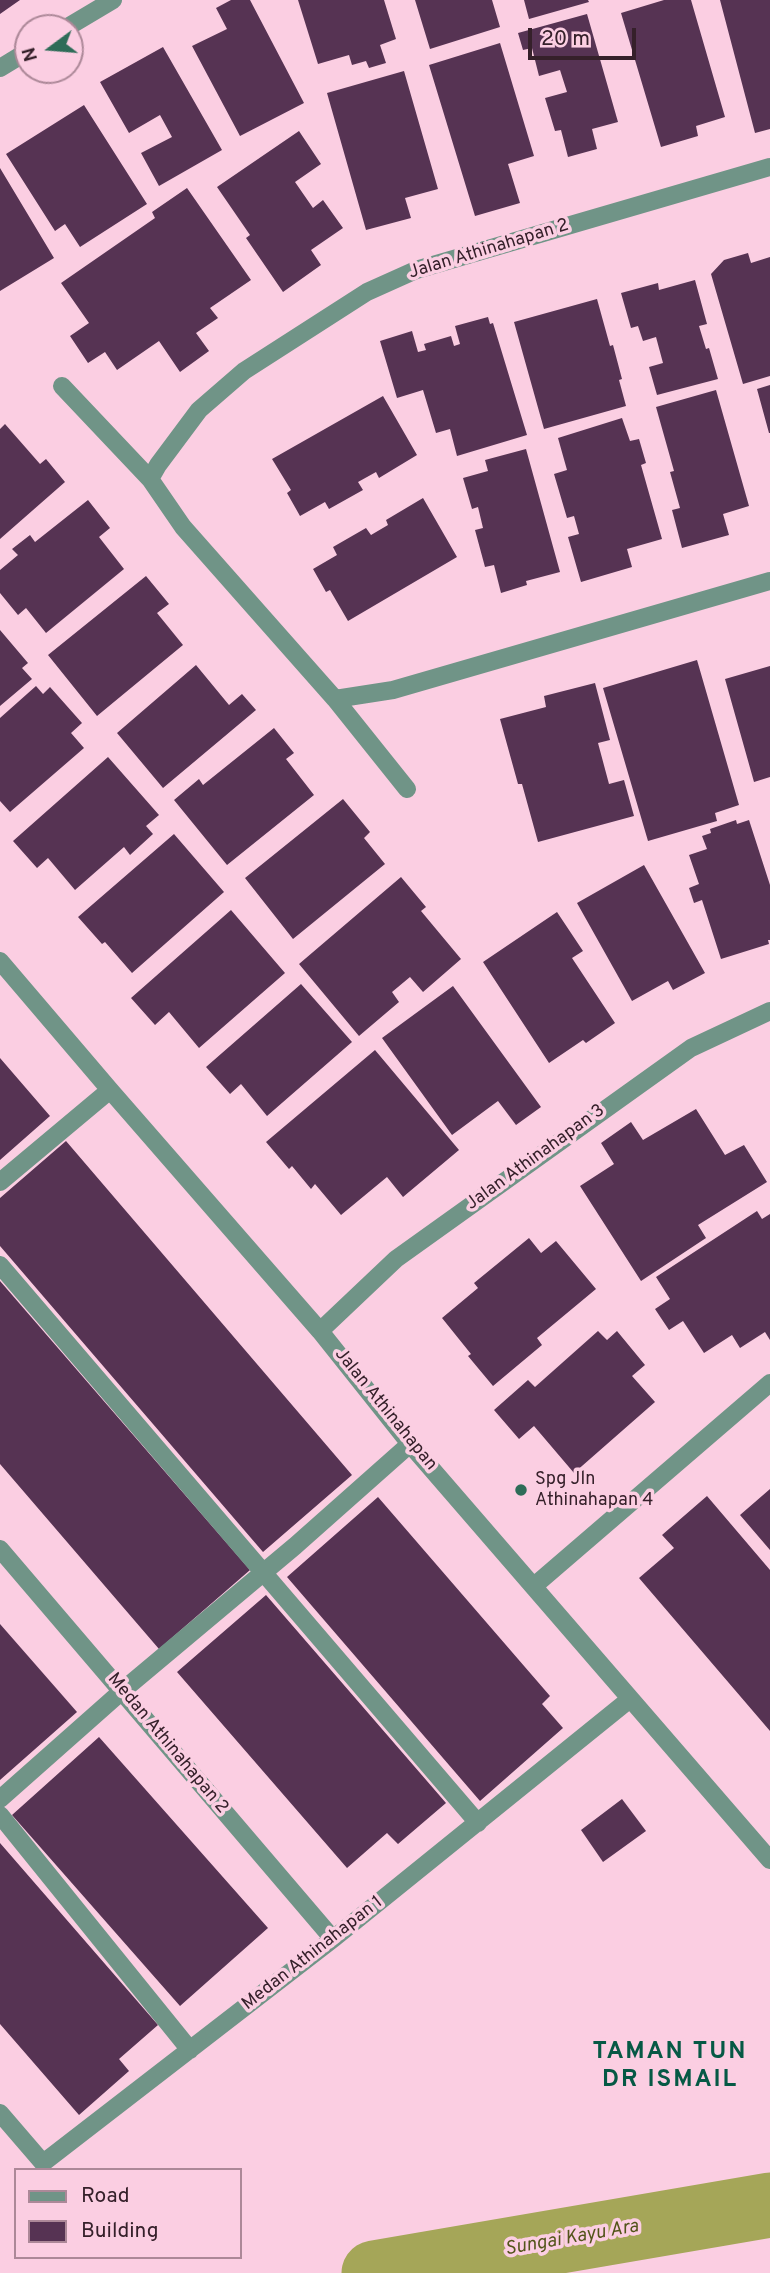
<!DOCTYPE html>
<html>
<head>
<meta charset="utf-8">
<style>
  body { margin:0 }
  #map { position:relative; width:770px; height:2273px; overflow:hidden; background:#fbcee2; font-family:Overpass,sans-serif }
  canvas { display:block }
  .legend { position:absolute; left:14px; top:2168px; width:228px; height:91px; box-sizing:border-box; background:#fbcee2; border:2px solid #ac8898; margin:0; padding:9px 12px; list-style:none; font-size:21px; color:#35202a }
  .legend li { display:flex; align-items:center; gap:14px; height:35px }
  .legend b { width:35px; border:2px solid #ac8898 }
  .north { position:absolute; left:14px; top:14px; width:70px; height:70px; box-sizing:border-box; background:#fbcee2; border:2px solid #ac8898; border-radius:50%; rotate:254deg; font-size:19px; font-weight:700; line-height:28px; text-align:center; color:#35202a }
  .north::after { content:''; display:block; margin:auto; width:24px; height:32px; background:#2e6c58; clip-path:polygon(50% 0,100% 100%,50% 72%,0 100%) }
  .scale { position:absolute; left:528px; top:28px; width:108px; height:32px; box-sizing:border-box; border:4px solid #35202a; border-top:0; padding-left:9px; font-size:21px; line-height:24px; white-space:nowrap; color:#35202a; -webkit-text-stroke:5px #fbcee2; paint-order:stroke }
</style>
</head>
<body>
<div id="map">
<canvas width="770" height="2273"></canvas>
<ul class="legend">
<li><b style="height:9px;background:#709487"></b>Road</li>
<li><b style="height:19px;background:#563353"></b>Building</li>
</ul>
<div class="north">N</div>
<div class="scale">20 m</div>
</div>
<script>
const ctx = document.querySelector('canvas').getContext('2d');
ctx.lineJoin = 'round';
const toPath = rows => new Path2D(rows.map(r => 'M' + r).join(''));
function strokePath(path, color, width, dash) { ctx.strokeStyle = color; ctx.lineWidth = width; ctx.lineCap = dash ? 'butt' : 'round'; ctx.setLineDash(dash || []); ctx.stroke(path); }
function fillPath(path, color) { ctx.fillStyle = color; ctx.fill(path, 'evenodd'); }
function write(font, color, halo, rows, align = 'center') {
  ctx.font = font + ' Overpass,sans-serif'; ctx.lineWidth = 7; ctx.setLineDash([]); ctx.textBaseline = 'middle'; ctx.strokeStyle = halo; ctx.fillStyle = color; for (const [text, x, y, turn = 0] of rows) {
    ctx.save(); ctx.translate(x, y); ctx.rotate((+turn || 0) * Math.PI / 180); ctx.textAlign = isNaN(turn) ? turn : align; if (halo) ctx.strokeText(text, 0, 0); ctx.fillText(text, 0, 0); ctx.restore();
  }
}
const river = toPath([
  [374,2273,770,2205]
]);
const building = toPath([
  [0,0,20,0,0,14],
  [231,0,250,0,304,103,240,136,192,46,227,29,216,8],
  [298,0,384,0,396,39,380,45,386,63,369,68,366,61,352,65,349,55,318,64],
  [415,0,492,0,500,27,430,49],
  [524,0,588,0,589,2,529,19],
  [664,0,691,0,725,117,696,126,698,136,661,147,621,13],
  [720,0,770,0,770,129,755,133],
  [587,14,618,122,592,129,597,149,568,157,561,130,555,131,545,98,567,92,560,70,539,76,532,48,523,50,518,33],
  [500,43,534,156,508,164,520,203,475,216,429,65],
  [163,47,222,150,159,186,141,153,172,137,160,115,129,133,100,82],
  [404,71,438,189,405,198,411,218,366,230,327,93],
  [84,105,147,204,80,247,65,224,55,231,6,154],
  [299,131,321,164,295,182,313,208,323,200,343,228,311,250,321,265,283,292,246,238,250,235,217,187],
  [0,168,54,258,0,291],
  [187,188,251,280,210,308,218,318,196,333,209,351,180,372,159,341,117,370,105,352,88,363,70,336,89,323,61,283,155,218,152,212],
  [748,253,751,263,770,257,770,376,743,384,711,274,724,260],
  [695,280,707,324,699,326,706,349,709,348,718,379,657,395,649,367,663,363,656,337,643,341,638,326,631,328,621,293,658,283,659,290],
  [597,299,610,346,613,345,622,379,619,380,626,406,544,429,514,322],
  [488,317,490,324,493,323,527,435,457,456,450,429,436,433,423,390,397,398,380,341,412,331,418,352,426,350,424,344,451,336,454,346,460,344,455,326],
  [770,385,770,433,769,433,757,389],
  [716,390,749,506,723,514,729,535,682,548,672,510,680,508,670,472,674,471,656,407],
  [383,396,417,455,379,478,376,472,358,482,363,490,329,509,325,502,300,516,287,493,291,490,272,459],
  [622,418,630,441,639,439,646,463,641,465,662,539,627,549,632,567,581,582,568,537,579,534,574,516,567,518,554,474,567,470,558,438],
  [5,424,40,464,46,459,65,482,0,539,0,429],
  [526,449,560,572,526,581,527,585,501,593,494,565,485,567,475,530,483,528,478,507,472,509,463,478,488,471,485,460],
  [423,498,457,557,348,621,330,590,326,592,313,569,337,555,333,547,366,528,371,535,388,525,386,520],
  [88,500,110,528,99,537,124,569,46,633,26,608,18,615,0,593,0,570,18,555,12,549,30,535,35,542],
  [146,576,169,604,157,613,183,645,97,716,48,655],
  [0,630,28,663,22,668,32,679,0,706],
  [697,660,739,805,715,813,717,821,648,841,603,688],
  [196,665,229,705,242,694,256,710,163,788,117,733],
  [770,666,770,777,754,782,725,679],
  [595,683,610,740,598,743,609,784,624,780,634,816,538,842,522,784,518,784,500,719,546,707,544,696],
  [36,686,43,694,50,687,82,723,71,733,84,748,10,812,0,801,0,718],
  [274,728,294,753,286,759,314,795,227,865,174,800,199,779,203,785],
  [108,757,159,815,146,826,153,834,130,855,124,847,75,890,48,858,37,868,13,841],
  [343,799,370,832,364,838,385,864,293,939,245,878],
  [736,820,737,824,749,820,770,885,770,940,768,940,769,944,721,959,702,900,694,903,689,888,699,884,689,855,707,849,702,836,711,833,710,829],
  [174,834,224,892,132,973,105,942,102,944,78,917],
  [644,865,705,973,673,990,668,981,632,1001,577,903],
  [401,877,426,907,421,911,461,959,423,992,410,977,392,992,399,1002,359,1036,299,964],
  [231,910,285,973,199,1048,169,1012,155,1025,131,998],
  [557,912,583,951,572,958,615,1023,586,1043,583,1040,549,1063,483,962],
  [301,984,352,1042,267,1116,241,1084,230,1094,206,1067],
  [453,986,541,1107,516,1125,498,1101,452,1135,382,1038],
  [375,1050,459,1150,403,1197,387,1177,341,1215,315,1184,311,1189,292,1166,289,1169,266,1142],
  [0,1058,50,1116,0,1160],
  [696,1109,725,1155,744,1145,767,1182,698,1225,706,1238,641,1281,580,1186,614,1164,601,1143,631,1122,643,1140],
  [66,1141,352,1475,263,1552,0,1246,0,1198],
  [757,1211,762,1219,770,1214,770,1340,765,1332,740,1348,732,1335,704,1353,683,1321,669,1330,655,1309,670,1299,656,1277],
  [529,1238,541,1253,556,1241,596,1289,537,1338,542,1345,493,1386,468,1356,471,1354,442,1318,478,1288,474,1283],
  [0,1281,250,1570,159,1649,0,1464],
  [598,1331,607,1340,617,1331,645,1365,632,1376,655,1402,574,1473,534,1426,519,1439,494,1410,528,1380,535,1387],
  [770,1489,770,1550,740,1515],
  [707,1496,770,1570,770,1731,639,1578,674,1548,662,1535],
  [378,1497,550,1696,542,1704,563,1728,480,1801,287,1577],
  [266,1595,446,1803,398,1844,387,1833,347,1868,177,1672],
  [0,1624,77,1712,0,1780],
  [99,1737,268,1928,180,2006,12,1815],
  [622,1799,646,1831,603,1862,581,1830],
  [0,1843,158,2025,119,2059,129,2071,79,2115,0,2024]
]);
const minor = toPath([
  [66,28,113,0],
  [0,68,28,51],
  [62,386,150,479,183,527,335,699,407,789],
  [150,479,158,465,199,410,244,371,367,292,416,270,770,167],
  [335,699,393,690,770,581],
  [0,961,110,1090,320,1331,410,1444,770,1860],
  [0,1182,110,1090],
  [0,1265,478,1823],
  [320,1331,396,1259,691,1048,770,1011],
  [0,1549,333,1939],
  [534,1586,770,1383],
  [0,1799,122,1691,295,1546,410,1444],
  [0,1815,190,2050],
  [0,2113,43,2163,333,1939,630,1699]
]);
const markers = [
  [521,1490,7,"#2e6c58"]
];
const streetNames = [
  ["Jalan Athinahapan 2",489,250,-17],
  ["Jalan Athinahapan 3",536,1158,-36],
  ["Jalan Athinahapan",385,1410,51],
  ["Medan Athinahapan 2",167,1744,50],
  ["Medan Athinahapan 1",313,1954,-38]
];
const poiNames = [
  ["Spg Jln",535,1480],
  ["Athinahapan 4",535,1501]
];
const waterNames = [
  ["Sungai Kayu Ara",572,2239,-10]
];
const districtNames = [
  ["TAMAN TUN",670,2053],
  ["DR ISMAIL",670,2081]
];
strokePath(river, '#a5a658', 65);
fillPath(building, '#563353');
strokePath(minor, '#709487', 18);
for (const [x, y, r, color] of markers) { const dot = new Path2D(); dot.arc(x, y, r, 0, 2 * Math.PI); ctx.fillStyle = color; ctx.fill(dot); strokePath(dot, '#fbcee2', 2.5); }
write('18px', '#35202a', '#fbcee2', streetNames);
write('18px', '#35202a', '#fbcee2', poiNames, 'left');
write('italic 19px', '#53541a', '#fbcee2', waterNames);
ctx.letterSpacing = '2px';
write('bold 24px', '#065945', '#fbcee2', districtNames);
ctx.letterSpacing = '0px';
</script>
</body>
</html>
